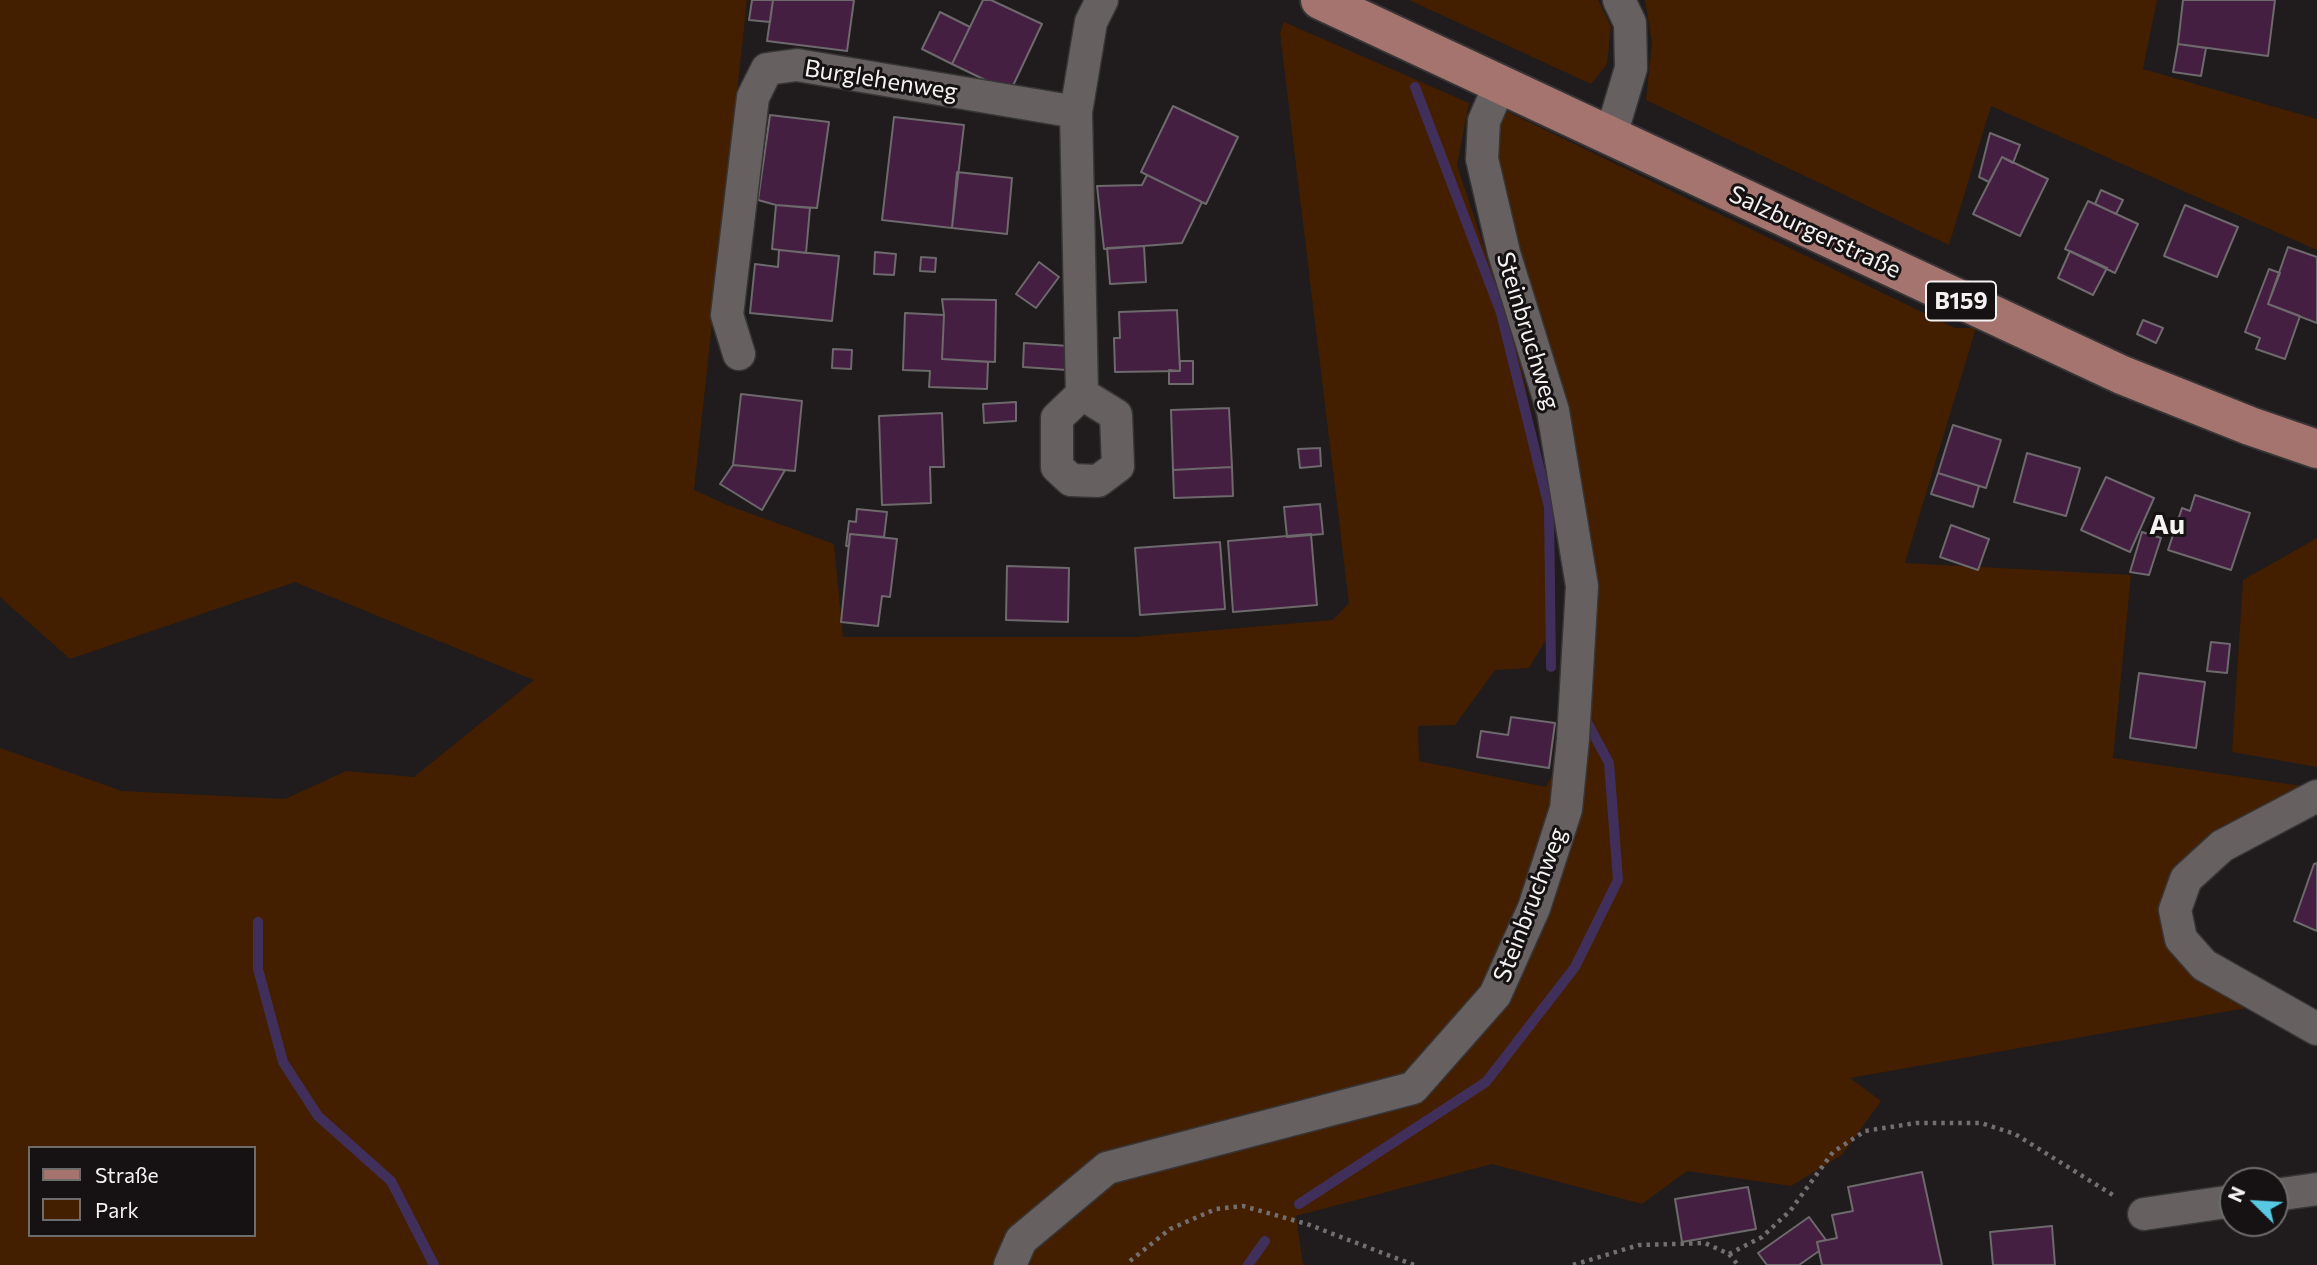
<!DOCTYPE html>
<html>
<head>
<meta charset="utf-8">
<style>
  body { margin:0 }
  #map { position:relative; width:2317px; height:1265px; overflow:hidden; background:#201b1c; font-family:Commissioner,sans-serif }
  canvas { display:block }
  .legend { position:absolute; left:28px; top:1146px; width:228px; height:91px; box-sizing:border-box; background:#161213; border:2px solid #6f6c6c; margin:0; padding:9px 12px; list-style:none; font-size:21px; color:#f5f2f2 }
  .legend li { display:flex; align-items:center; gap:14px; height:35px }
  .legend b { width:35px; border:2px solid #6f6c6c }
  .north { position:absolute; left:2219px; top:1167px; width:70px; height:70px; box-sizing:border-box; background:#161213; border:2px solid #6f6c6c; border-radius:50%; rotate:294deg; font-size:19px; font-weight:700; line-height:28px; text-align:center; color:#f5f2f2 }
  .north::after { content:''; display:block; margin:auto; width:24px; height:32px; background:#58c9e3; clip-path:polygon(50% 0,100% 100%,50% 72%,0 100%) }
</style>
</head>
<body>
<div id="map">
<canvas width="2317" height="1265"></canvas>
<ul class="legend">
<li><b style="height:9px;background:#a6746e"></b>Straße</li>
<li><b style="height:19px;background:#431f00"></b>Park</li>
</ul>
<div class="north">N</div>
</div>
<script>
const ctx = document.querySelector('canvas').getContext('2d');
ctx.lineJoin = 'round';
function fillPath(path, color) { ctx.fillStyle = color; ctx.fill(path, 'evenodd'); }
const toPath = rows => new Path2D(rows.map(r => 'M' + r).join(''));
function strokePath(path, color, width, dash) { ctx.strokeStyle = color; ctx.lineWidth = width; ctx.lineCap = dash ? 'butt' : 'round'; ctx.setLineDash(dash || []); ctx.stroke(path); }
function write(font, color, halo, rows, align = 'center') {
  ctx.font = font + ' Commissioner,sans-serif'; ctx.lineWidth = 6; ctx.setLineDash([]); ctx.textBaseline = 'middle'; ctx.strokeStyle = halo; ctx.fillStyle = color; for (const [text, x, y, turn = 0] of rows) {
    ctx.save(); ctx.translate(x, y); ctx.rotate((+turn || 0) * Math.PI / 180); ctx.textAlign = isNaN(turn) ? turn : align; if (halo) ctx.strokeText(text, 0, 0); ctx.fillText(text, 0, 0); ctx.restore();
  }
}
const green = toPath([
  [0,0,747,0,694,490,727,505,834,544,843,637,1135,637,1333,620,1349,603,1280,33,1284,22,1469,103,1457,165,1517,347,1551,510,1554,626,1529,668,1495,670,1455,725,1418,726,1419,761,1546,787,1559,762,1590,686,1598,595,1587,526,1492,169,1493,123,1504,110,1955,328,1976,328,1905,563,2131,575,2113,758,2302,786,2174,866,2161,899,2169,948,2194,975,2252,1007,1850,1078,1881,1101,1842,1155,1791,1186,1687,1171,1642,1204,1492,1164,1296,1216,1303,1265,0,1265,0,748,122,791,285,799,346,771,414,777,534,680,295,582,70,659,0,597],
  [30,1148,254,1148,254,1235,30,1235],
  [1409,0,1598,0,1611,26,1607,64,1591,84],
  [1645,0,2157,0,2143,69,2317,119,2317,250,1991,106,1949,245,1646,100,1652,43],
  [2317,538,2317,767,2232,752,2243,580]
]);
const stream = toPath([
  [1415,87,1501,313,1549,507,1551,667],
  [258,922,258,969,283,1062,318,1116,391,1181,434,1265],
  [1299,1204,1486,1082,1575,967,1618,880,1609,763,1587,722],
  [1248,1265,1265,1241]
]);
const building = toPath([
  [752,0,773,0,770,22,749,20,752,0],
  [773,0,854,0,847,51,767,41,773,0],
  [983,0,991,0,1042,24,1010,92,952,64,983,0],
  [2183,0,2275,0,2268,56,2178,44,2183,0],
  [940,12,970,27,952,64,922,49,940,12],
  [2178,44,2206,48,2201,76,2173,72,2178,44],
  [1173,106,1238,137,1206,204,1141,172,1173,106],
  [770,115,829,122,817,208,776,205,758,200,770,115],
  [894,117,964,125,952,228,882,220,894,117],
  [1990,133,2020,145,2013,163,2002,157,1989,182,1979,177,1990,133],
  [2002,157,2048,179,2020,236,1973,214,2002,157],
  [957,172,1012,178,1007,234,952,228,957,172],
  [1147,175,1202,202,1182,243,1104,249,1097,186,1142,185,1147,175],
  [2101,190,2123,200,2116,214,2095,204,2101,190],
  [2088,201,2138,224,2115,273,2065,249,2088,201],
  [776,205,810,208,806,253,772,249,776,205],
  [2185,205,2238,227,2217,277,2164,256,2185,205],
  [1144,246,1146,282,1110,284,1107,248,1144,246],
  [2288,247,2317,257,2317,323,2268,304,2288,247],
  [779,250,839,256,832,321,750,313,755,264,778,267,779,250],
  [2070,251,2107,268,2093,295,2058,278,2070,251],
  [875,252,896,254,894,275,874,274,875,252],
  [921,257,936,258,935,272,920,271,921,257],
  [1039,262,1059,277,1036,308,1016,294,1039,262],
  [2269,269,2280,273,2268,304,2300,316,2285,359,2256,349,2260,338,2245,332,2269,269],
  [942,299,996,300,995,362,942,359,944,315,942,299],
  [1177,310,1180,371,1115,372,1114,338,1120,338,1119,312,1177,310],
  [905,313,944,315,942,359,988,362,987,389,929,387,930,371,903,370,905,313],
  [2143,320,2163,328,2156,343,2137,334,2143,320],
  [1024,343,1069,346,1067,370,1023,367,1024,343],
  [833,349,852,350,851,369,832,368,833,349],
  [1180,361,1193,361,1193,384,1169,384,1169,370,1180,371,1180,361],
  [741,394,802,401,795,471,733,465,741,394],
  [1016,402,1016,421,984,423,983,404,1016,402],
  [1229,408,1232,467,1173,470,1171,410,1229,408],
  [942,413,944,467,930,467,931,503,882,505,879,416,942,413],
  [1953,425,2001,440,1986,488,1938,473,1953,425],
  [1320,448,1321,466,1300,468,1298,449,1320,448],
  [2027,453,2080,468,2066,516,2014,502,2027,453],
  [733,465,785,470,762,510,720,484,733,465],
  [1232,467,1233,496,1174,498,1173,470,1232,467],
  [1938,473,1979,486,1973,507,1931,494,1938,473],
  [2106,477,2154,498,2130,552,2081,530,2106,477],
  [2195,495,2250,513,2231,570,2168,550,2182,508,2190,511,2195,495],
  [1320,504,1323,534,1287,537,1284,507,1320,504],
  [857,509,887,512,884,537,850,534,849,546,846,546,849,521,856,522,857,509],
  [1951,525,1989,539,1978,570,1940,557,1951,525],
  [2142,532,2161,538,2149,575,2130,572,2142,532],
  [850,534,897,539,890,597,882,596,878,626,841,622,850,534],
  [1311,534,1317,605,1233,612,1228,541,1311,534],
  [1220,542,1225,609,1140,615,1135,548,1220,542],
  [1007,566,1069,568,1068,622,1006,620,1007,566],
  [2211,642,2230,644,2227,673,2207,671,2211,642],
  [2139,673,2205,682,2196,748,2130,738,2139,673],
  [1511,717,1555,723,1549,768,1477,757,1481,731,1508,735,1511,717],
  [2317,863,2317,931,2294,921,2314,864,2317,863],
  [1922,1172,1942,1265,1822,1265,1817,1242,1837,1238,1832,1215,1853,1211,1848,1187,1922,1172],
  [1748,1187,1756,1229,1682,1242,1675,1199,1748,1187],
  [1809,1217,1826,1240,1817,1242,1819,1251,1799,1265,1767,1265,1758,1253,1809,1217],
  [2052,1226,2055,1265,1993,1265,1990,1232,2052,1226]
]);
const path = toPath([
  [1729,1254,1762,1237,1790,1211,1833,1152,1865,1131,1916,1123,1981,1123,2015,1134,2116,1197],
  [1130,1261,1170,1229,1216,1209,1243,1206,1307,1224,1414,1265],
  [1573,1265,1639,1245,1705,1243,1729,1254,1738,1265]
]);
const street = toPath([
  [1611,135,1631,68,1630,23,1619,0],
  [739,354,727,315,753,97,767,69,797,65,1076,112],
  [1082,394,1116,415,1118,466,1098,481,1071,480,1057,467,1057,418,1082,394,1076,112,1091,22,1102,0],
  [2317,796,2222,846,2186,879,2175,910,2181,939,2204,965,2317,1029],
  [2275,1195,2317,1189],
  [2144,1214,2233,1201],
  [1010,1265,1021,1240,1107,1168,1413,1088,1495,995,1534,908,1566,809,1573,739,1582,586,1553,411,1504,253,1482,159,1484,121,1500,84]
]);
const primary = toPath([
  [1320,0,2122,375,2250,426,2317,449]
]);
const shields = [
  [1961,301,70]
];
const shieldNames = [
  ["B159",1961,301]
];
const streetNames = [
  ["Burglehenweg",881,80,9],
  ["Salzburgerstraße",1815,232,25],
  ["Steinbruchweg",1528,331,73],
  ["Steinbruchweg",1530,905,-69]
];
const quarterNames = [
  ["Au",2167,525]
];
fillPath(green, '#431f00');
strokePath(stream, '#412f5b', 10);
fillPath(building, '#451f42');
strokePath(building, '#6d696c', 2);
strokePath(street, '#383536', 35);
strokePath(primary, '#383536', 42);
strokePath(path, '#736f70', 4.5, [3.5, 5]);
strokePath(street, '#666061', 32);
strokePath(primary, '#a6746e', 38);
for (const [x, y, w] of shields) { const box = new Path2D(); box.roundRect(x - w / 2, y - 19.5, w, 39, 5); ctx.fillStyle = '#161213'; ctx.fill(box); strokePath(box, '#f5f2f2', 2); }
write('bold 23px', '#f5f2f2', null, shieldNames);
write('24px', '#f5f2f2', '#161213', streetNames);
write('bold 28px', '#f5f2f2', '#161213', quarterNames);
</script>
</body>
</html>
